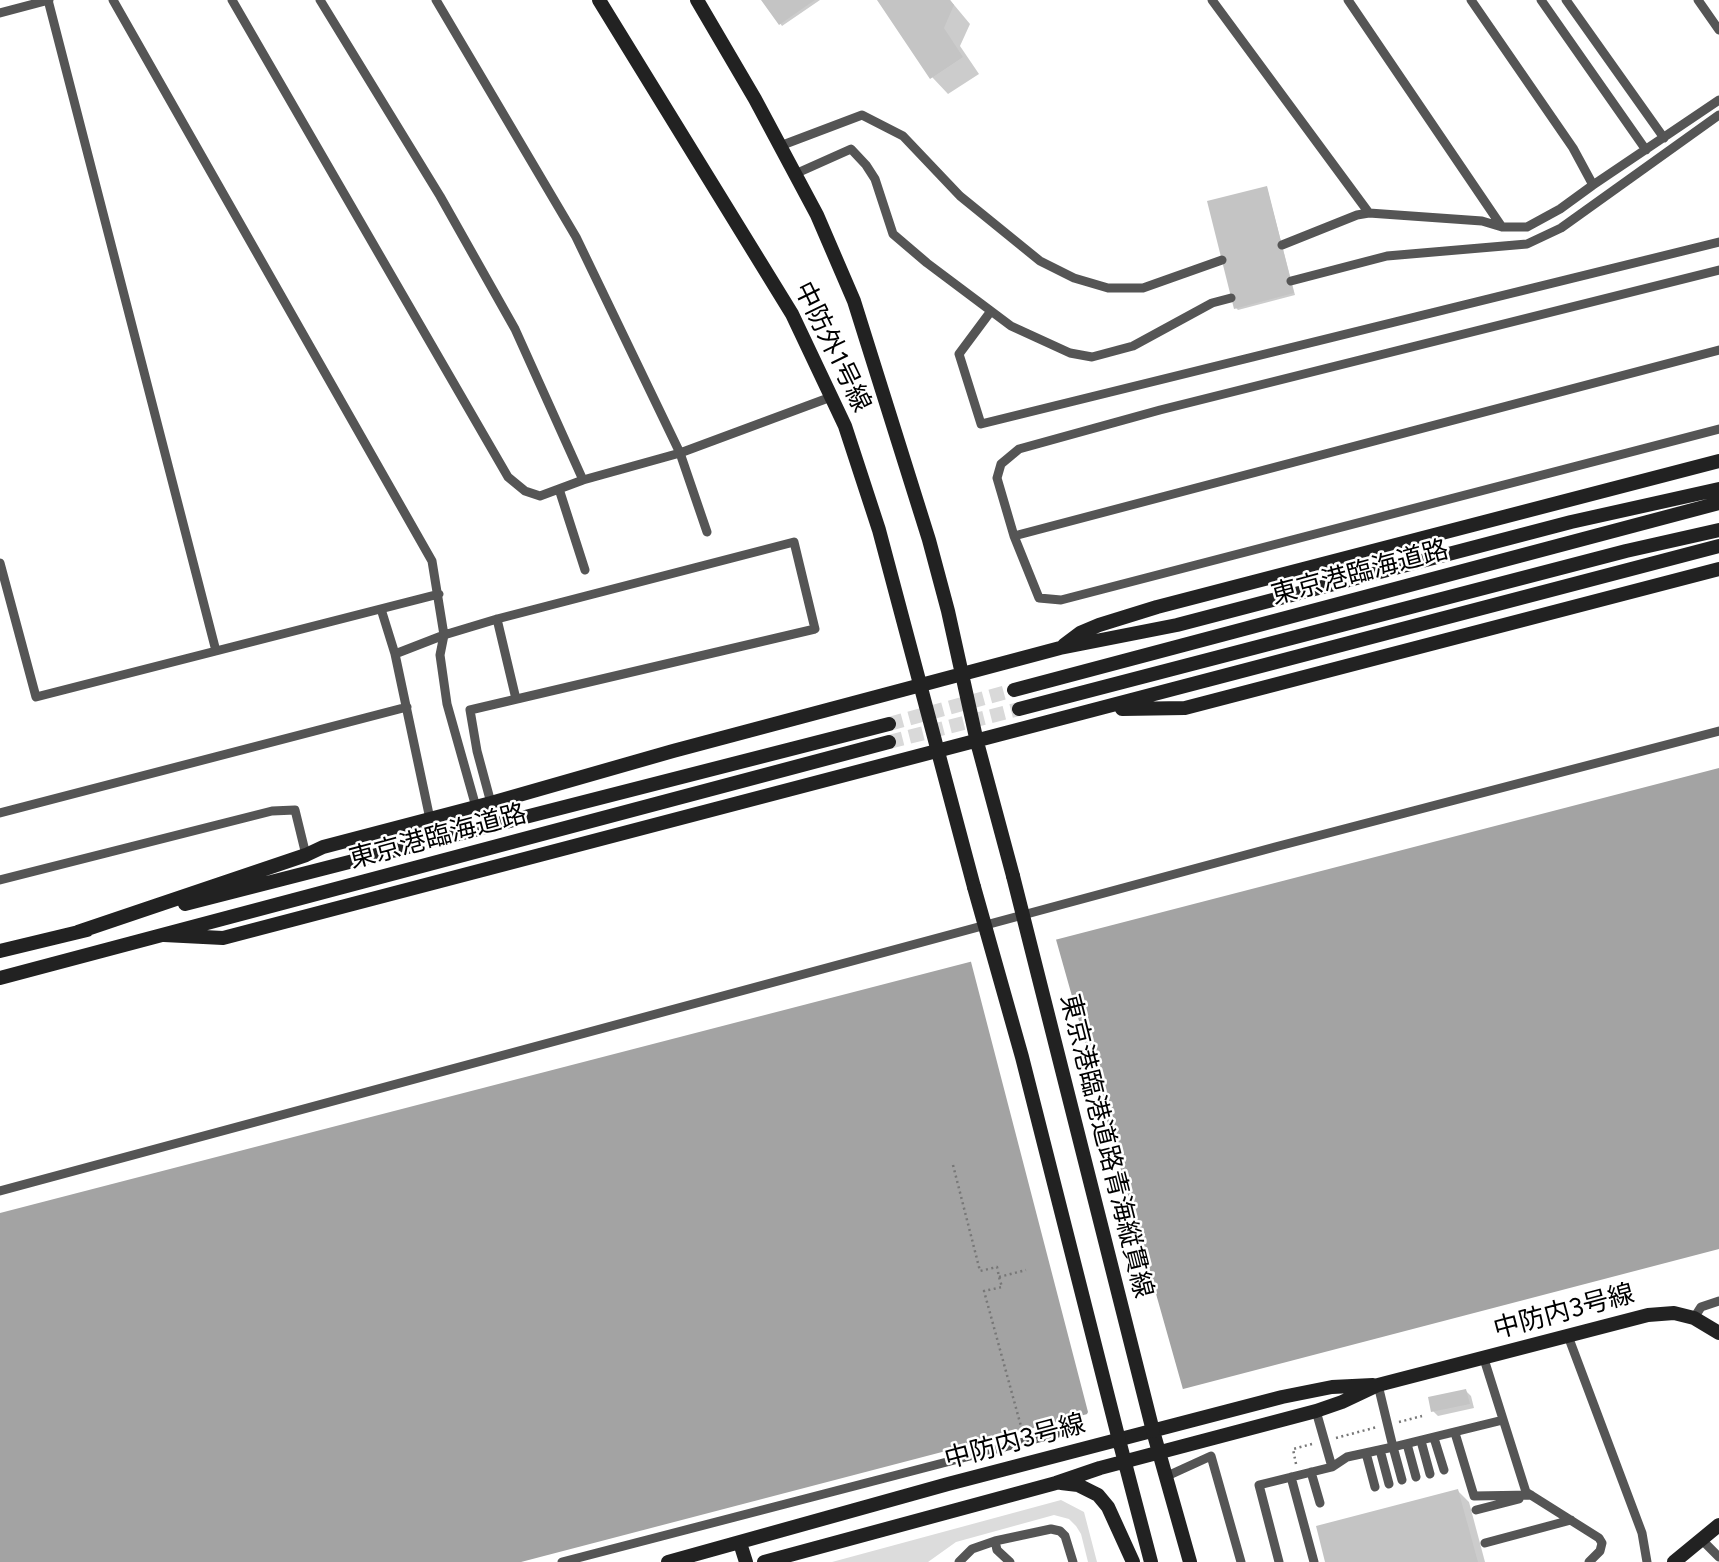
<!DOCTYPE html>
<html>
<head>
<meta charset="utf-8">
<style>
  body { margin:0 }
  canvas { display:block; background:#fff }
</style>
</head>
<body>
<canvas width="1719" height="1562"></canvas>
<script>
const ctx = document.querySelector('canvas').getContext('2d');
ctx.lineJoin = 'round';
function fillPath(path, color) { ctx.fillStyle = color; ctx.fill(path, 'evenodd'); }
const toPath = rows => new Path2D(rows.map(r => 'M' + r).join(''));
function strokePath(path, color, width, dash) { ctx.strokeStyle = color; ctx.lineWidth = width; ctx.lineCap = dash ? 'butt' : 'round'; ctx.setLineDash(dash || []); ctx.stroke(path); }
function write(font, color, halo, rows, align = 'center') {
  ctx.font = font + ' Figtree,"Noto Sans JP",sans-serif'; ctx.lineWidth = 5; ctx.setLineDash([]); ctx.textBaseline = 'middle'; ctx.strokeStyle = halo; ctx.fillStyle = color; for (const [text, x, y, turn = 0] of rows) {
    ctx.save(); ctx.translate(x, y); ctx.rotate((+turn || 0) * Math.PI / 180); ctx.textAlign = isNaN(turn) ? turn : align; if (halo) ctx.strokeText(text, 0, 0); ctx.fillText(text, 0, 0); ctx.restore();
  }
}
const green = toPath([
  [1061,1500,1084,1512,1097,1562,1088,1562,1081,1534,1076,1526,1069,1519,1054,1515,956,1542,928,1562,832,1562]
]);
const water = toPath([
  [1719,768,1719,1249,521,1562,0,1562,0,1213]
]);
const pier = toPath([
  [1055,936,1184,1393,1085,1418,1088,1412,970,958]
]);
const shadow = toPath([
  [764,0,820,0,782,26],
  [879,0,950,0,970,24,960,46,979,74,948,94,932,77],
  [1267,188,1295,295,1238,310,1236,308],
  [1466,1391,1471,1396,1474,1408,1438,1416,1433,1411],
  [1458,1491,1469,1502,1485,1562,1327,1562]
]);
const building = toPath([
  [761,0,815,0,779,25],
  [877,0,950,0,954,5,944,28,963,57,930,79],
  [1267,186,1294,293,1234,309,1207,201],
  [1466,1389,1470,1404,1431,1412,1428,1397],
  [1458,1489,1478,1562,1325,1562,1316,1526]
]);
const secondaryTunnel = toPath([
  [889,724,1014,690],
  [889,742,1019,709]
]);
const path = toPath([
  [953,1165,980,1271,997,1267,999,1277,1002,1287,984,1291,1022,1430],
  [999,1277,1026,1270],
  [1399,1422,1422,1416],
  [1336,1438,1377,1427],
  [1296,1464,1293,1449,1312,1444]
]);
const lane = toPath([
  [48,0,216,651],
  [113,0,432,561,444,635,395,654],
  [232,0,508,477,525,491,540,496,583,480],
  [320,0,440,196,515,329,583,480,680,453,707,532],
  [436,0,576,237,680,453,831,397],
  [1212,0,1369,213],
  [1348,0,1502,227],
  [1541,0,1646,150],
  [1566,0,1664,138],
  [1698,0,1719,30],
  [0,13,49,0],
  [780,146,862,115,903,136,960,196,1040,261,1074,278,1108,288,1143,288,1222,260],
  [795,174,851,149,866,165,875,179,893,234,927,263,1011,326,1070,353,1092,357,1133,346,1212,303,1231,298],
  [1593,185,1719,100],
  [1282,245,1357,215,1369,213,1482,221,1502,227,1527,227,1560,209,1593,185,1573,148,1471,0],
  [1719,270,1160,410,1019,449,1001,464,997,478,1014,536,1039,598,1061,600,1719,429],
  [1291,281,1387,256,1527,244,1561,228,1719,115],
  [991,311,959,354,981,424,1719,242],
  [559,489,585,570],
  [1014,536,1719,350],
  [0,563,36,697,439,594],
  [381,609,395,654,430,819],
  [497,619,516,699],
  [476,807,447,704,440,655,444,635,497,619,794,542,815,629,470,710,477,751,491,803],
  [0,813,407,707],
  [0,880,272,811,295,810,306,855],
  [0,1191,1275,847,1719,731],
  [1694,1318,1701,1307,1719,1301],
  [1568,1336,1642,1533,1647,1562],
  [1484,1359,1526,1492,1599,1538,1602,1543,1600,1551,1589,1562],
  [1455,1433,1474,1496,1531,1495],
  [1434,1438,1444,1470],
  [1421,1441,1430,1474],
  [1407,1444,1416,1477],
  [1380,1450,1389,1484],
  [1366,1453,1375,1487],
  [1332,1467,1347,1457,1393,1447,1378,1385],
  [1311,1472,1320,1503],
  [1165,1477,1211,1456,1241,1562],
  [1291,1477,1314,1562],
  [1402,1480,1393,1447,1503,1420],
  [1476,1510,1519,1499],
  [1701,1539,1719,1557],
  [995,1541,997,1550,1010,1562],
  [1485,1543,1571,1520],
  [562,1562,1066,1431],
  [959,1562,972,1549,995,1541,1051,1529,1060,1531,1065,1536,1073,1562],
  [1279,1562,1259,1485,1332,1467,1316,1411]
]);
const secondary = toPath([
  [599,0,792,314,845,426,879,530,974,887],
  [697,0,755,99,817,215,854,301,929,540,948,611,977,742,1013,876],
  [1064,645,1080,633,1099,625,1157,607,1719,461],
  [1014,690,1719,503],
  [1019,709,1626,551,1719,530],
  [1122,709,1185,708,1719,569],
  [185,904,889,724],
  [78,932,306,855,323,847,491,803,673,751,1060,648,1177,625,1571,522,1719,489],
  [164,935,223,938,1719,546],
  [0,951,87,930],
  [0,978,889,742],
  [1153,1431,1190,1562],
  [1119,1440,1151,1562],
  [1061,1483,1078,1485,1098,1495,1108,1507,1133,1562],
  [740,1543,746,1562],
  [668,1562,948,1484,1282,1397,1332,1387,1373,1385],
  [764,1562,1056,1483,1100,1468,1316,1411,1342,1402,1378,1385,1648,1315,1674,1313,1694,1318,1719,1333],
  [1674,1562,1719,1525]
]);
const secondaryBridge = toPath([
  [1013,876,1153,1431],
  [974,887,1022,1057,1119,1440]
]);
const streetNames = [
  ["中防外1号線",832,347,64],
  ["東京港臨海道路",1360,573,-15],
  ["東京港臨海道路",438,837,-15],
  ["東京港臨港道路青海縦貫線",1106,1146,76],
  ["中防内3号線",1564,1312,-15],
  ["中防内3号線",1015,1442,-15]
];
fillPath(green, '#dcdcdc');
fillPath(water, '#a3a3a3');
fillPath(pier, '#fff');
fillPath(shadow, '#0003');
fillPath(building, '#c4c4c4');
strokePath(secondaryTunnel, '#d9d9d9', 14, [14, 7]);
strokePath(path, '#777', 2.5, [2, 3.5]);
strokePath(lane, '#555', 9);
strokePath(secondary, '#222', 14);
strokePath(secondaryBridge, '#222', 14);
write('26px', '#000', '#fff', streetNames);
</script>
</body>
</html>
